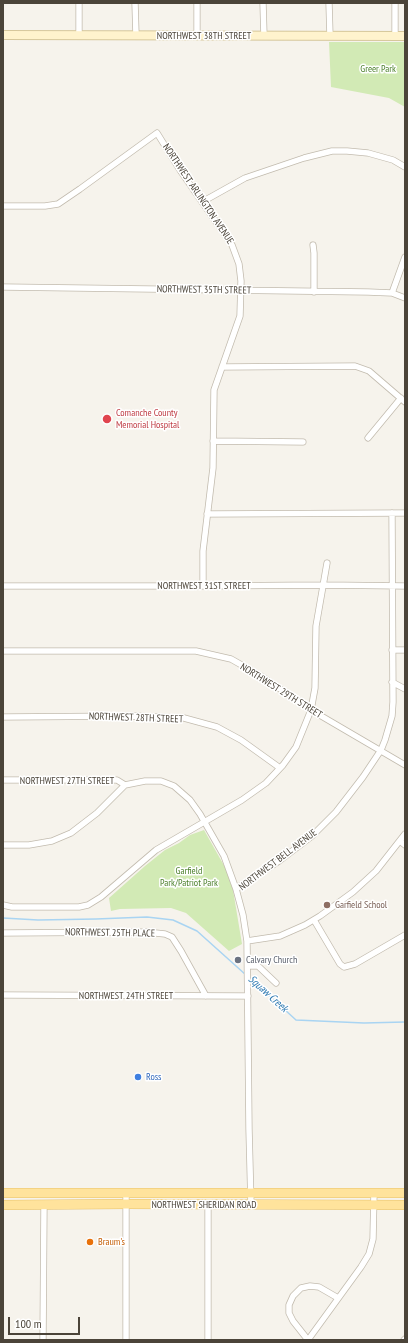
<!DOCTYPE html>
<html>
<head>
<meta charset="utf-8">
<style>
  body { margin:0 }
  #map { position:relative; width:408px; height:1343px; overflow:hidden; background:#f6f3ec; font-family:"PT Sans Narrow",sans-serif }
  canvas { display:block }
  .frame { position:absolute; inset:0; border:4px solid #4b4439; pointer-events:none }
  .scale { position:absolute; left:8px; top:1317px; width:72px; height:18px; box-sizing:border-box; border:2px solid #4b4439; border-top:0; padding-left:5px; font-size:12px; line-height:14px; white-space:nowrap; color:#4b4439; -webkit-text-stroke:3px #fff; paint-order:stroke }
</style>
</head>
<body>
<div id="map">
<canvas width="408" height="1343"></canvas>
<div class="frame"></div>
<div class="scale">100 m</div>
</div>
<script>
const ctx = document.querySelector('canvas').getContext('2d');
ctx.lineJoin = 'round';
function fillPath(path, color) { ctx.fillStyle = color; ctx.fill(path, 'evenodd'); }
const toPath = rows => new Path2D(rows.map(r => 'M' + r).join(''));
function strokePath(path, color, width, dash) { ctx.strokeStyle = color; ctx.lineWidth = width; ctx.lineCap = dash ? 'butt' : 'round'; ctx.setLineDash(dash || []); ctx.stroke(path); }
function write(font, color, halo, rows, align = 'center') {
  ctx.font = font + ' "PT Sans Narrow",sans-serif'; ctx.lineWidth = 3; ctx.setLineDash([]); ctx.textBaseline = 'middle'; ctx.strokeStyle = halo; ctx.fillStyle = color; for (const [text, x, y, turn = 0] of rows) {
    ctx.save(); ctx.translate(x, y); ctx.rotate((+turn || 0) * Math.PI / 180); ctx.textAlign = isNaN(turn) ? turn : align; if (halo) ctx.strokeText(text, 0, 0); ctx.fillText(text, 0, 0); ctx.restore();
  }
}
const green = toPath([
  [329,42,405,42,405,107,389,98,331,87],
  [204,830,226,869,233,890,242,944,229,951,186,913,171,908,120,909,111,911,109,898,145,866,165,850,179,843,190,835]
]);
const stream = toPath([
  [3,918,38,920,96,919,147,917,173,920,197,931,246,975],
  [249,977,296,1020,364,1023,405,1022]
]);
const street = toPath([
  [79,3,79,35],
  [135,3,136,35],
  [197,3,197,36],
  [263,3,264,36],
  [329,3,330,36],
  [395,3,395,36],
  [202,202,245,178,304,158,332,151,347,151,368,153,393,160,405,167],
  [3,206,45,206,58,204,80,189,157,133,180,170,232,245,239,264,241,281,240,316,214,390,213,468,203,551,203,586],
  [313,245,314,253,314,292],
  [3,287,368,292,392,293,405,298],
  [392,293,405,257],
  [222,367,355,366,369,371,405,402],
  [368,438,401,398],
  [213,441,303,442],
  [207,514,405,513],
  [3,586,203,586,323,585,405,586],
  [392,650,405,650],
  [3,651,196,651,231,659,261,676,311,710,405,765],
  [392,682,405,689],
  [3,717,134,716,184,718,217,727,241,740,280,768],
  [3,780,117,780,125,785,145,781,161,781,174,786,190,800,200,814,224,856,236,889,243,915,247,941,249,1129,251,1205],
  [400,841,405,845],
  [3,845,29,845,52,841,71,833,97,813,125,785],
  [236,889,279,861,312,836,336,812,363,777,381,750,385,740,392,716,393,702,392,513],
  [3,905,12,907,79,907,88,905,101,897,156,850,242,800,266,783,283,765,296,747,311,710,315,688,316,626,327,563],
  [314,920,340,964,344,967,355,964,405,935],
  [3,933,146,932,165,934,172,937,181,951,206,996],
  [247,941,280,936,305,925,320,916,353,892,376,871,405,834],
  [248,966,258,966,276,983],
  [3,995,248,996],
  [43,1340,44,1205],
  [126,1340,126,1193],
  [208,1340,208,1204],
  [308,1340,361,1267,369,1254,373,1239,374,1193],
  [308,1340,293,1321,289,1313,289,1305,293,1296,301,1288,310,1286,319,1287,338,1298],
  [404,1340,405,1339]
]);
const secondary = toPath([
  [3,35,405,36]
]);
const primary = toPath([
  [3,1193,405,1193],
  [3,1205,126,1204,405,1205]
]);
const markers = [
  [107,419,5,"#e0444e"],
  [327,905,4,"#8d6e63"],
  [238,960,4,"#6b7280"],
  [138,1077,4,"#3f7fe0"],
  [90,1242,4,"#e8710a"]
];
const streetNames = [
  ["NORTHWEST 38TH STREET",204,36],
  ["NORTHWEST ARLINGTON AVENUE",198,194,56],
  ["NORTHWEST 35TH STREET",204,290,1],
  ["NORTHWEST 31ST STREET",204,586],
  ["NORTHWEST 29TH STREET",281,691,32],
  ["NORTHWEST 28TH STREET",136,718,2],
  ["NORTHWEST 27TH STREET",67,781],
  ["NORTHWEST BELL AVENUE",278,860,-37],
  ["NORTHWEST 25TH PLACE",110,933,1],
  ["NORTHWEST 24TH STREET",126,996],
  ["NORTHWEST SHERIDAN ROAD",204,1205]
];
const parkNames = [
  ["Greer Park",378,69],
  ["Garfield",189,871],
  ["Park/Patriot Park",189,883]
];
const healthNames = [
  ["Comanche County",116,413],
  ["Memorial Hospital",116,425]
];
const educationNames = [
  ["Garfield School",335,905]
];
const worshipNames = [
  ["Calvary Church",246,960]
];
const shopNames = [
  ["Ross",146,1077]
];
const foodNames = [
  ["Braum's",98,1242]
];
const waterNames = [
  ["Squaw Creek",268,994,42]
];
fillPath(green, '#d2eab5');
strokePath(stream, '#a9d4f2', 1.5);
strokePath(street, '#c2bbae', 7);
strokePath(secondary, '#d6c79b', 10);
strokePath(primary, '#e6c16a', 10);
strokePath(street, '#fff', 5.5);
strokePath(secondary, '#fff3cd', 8);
strokePath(primary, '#ffe39c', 9);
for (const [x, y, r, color] of markers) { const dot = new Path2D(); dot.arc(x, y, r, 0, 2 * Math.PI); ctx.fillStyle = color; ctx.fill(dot); strokePath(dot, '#fff', 1.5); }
write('10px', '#4b4439', '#fff', streetNames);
write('10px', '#4a7f2a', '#fff', parkNames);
write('10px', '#be3a42', '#fff', healthNames, 'left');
write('10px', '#785e54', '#fff', educationNames, 'left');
write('10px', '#5b616d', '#fff', worshipNames, 'left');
write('10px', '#366cbe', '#fff', shopNames, 'left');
write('10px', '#c56008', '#fff', foodNames, 'left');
write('italic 11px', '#2e7ab2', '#fff', waterNames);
</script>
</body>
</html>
